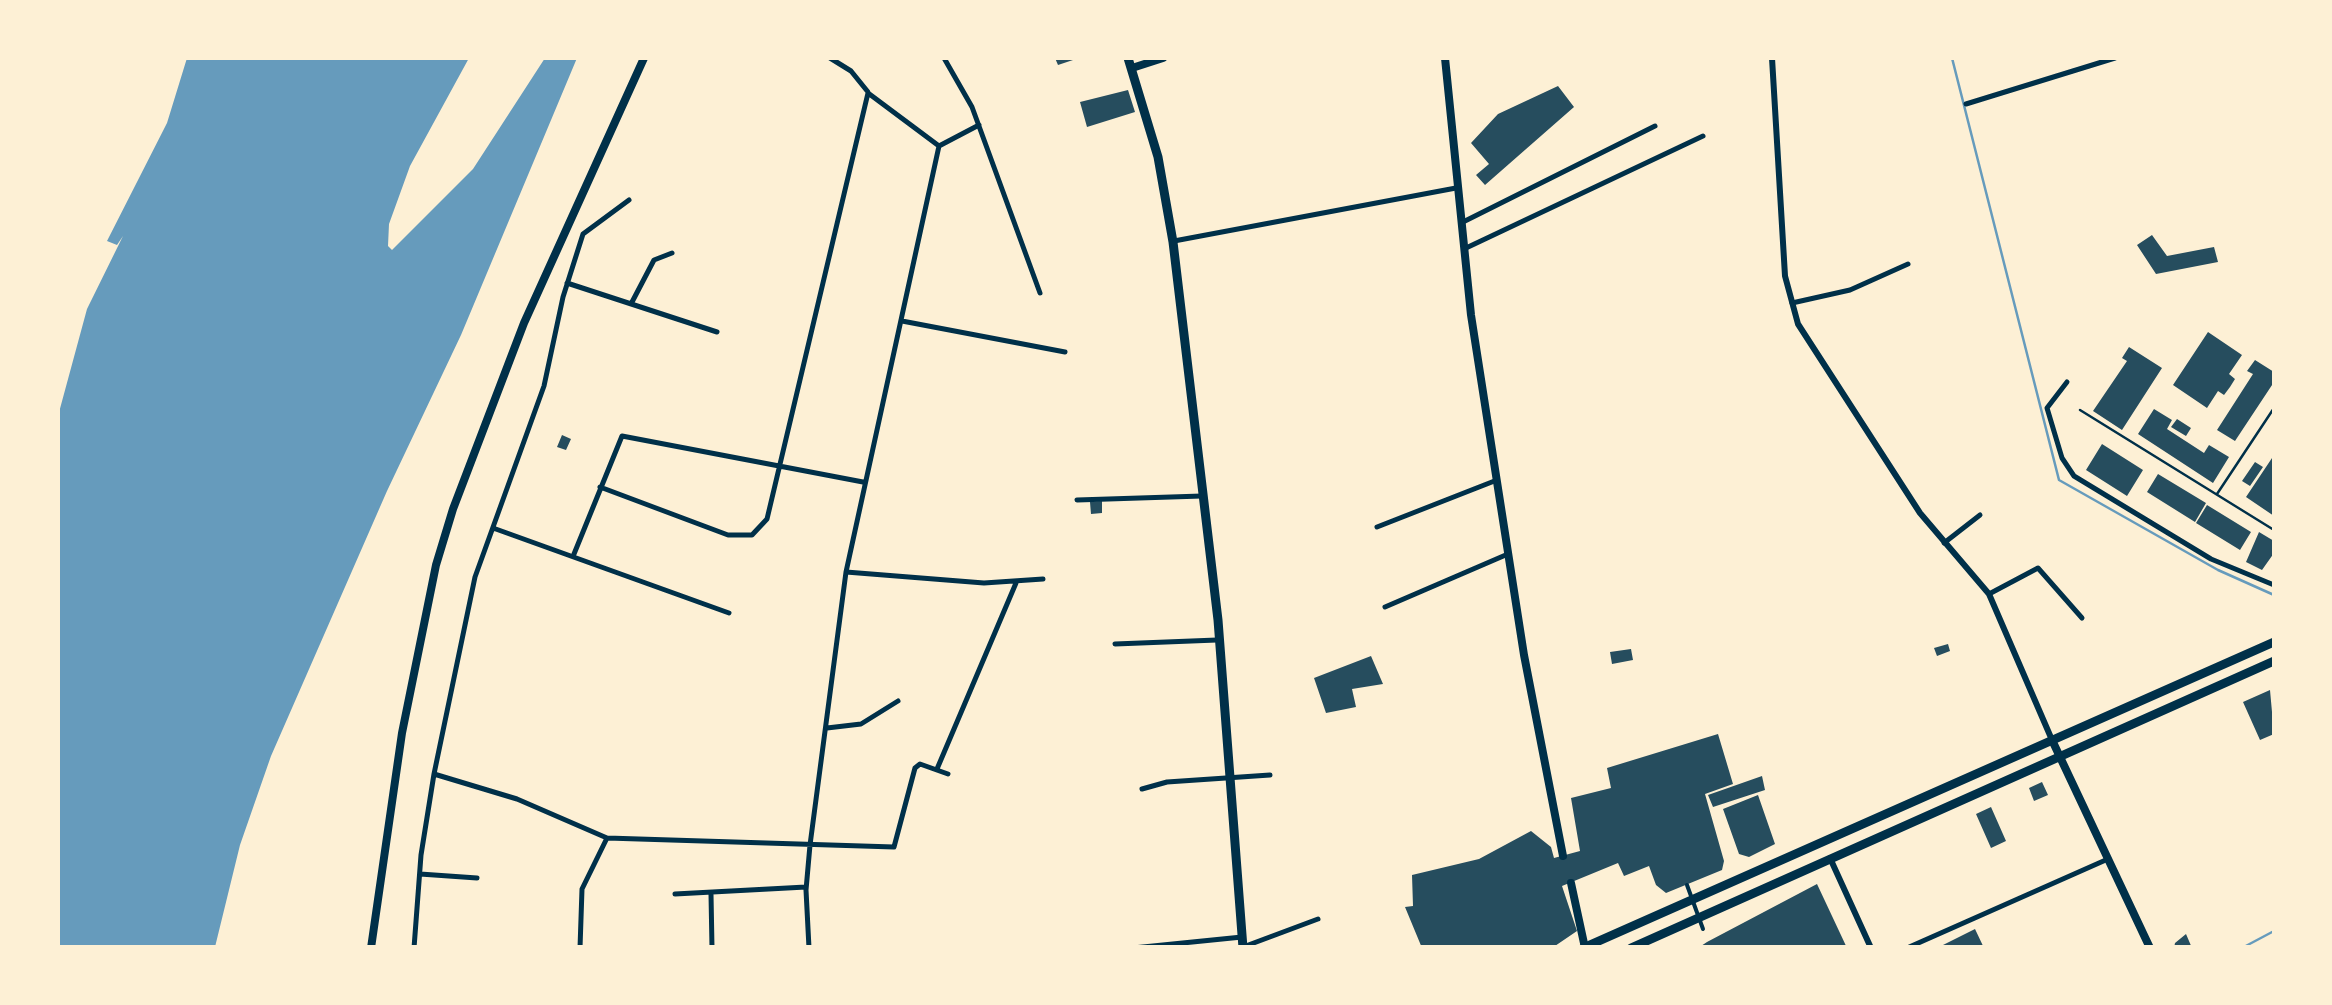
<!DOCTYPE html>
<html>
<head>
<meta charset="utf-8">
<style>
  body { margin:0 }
  #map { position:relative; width:2332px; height:1005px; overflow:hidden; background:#fdf0d5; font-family:Montserrat,sans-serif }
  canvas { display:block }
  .frame { position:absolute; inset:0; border:60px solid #fdf0d5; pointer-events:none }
</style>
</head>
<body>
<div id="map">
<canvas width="2332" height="1005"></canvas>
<div class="frame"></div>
</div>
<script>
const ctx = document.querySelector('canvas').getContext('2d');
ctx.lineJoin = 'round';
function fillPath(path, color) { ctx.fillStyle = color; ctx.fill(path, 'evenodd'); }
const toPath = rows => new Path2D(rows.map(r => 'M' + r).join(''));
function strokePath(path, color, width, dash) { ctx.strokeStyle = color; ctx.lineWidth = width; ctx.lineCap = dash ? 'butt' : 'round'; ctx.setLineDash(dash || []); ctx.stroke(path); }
const water = toPath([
  [187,58,469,58,410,166,389,224,388,246,392,250,473,169,545,58,577,58,461,335,387,491,271,756,240,845,215,947,58,947,58,416,87,309,123,236,117,245,107,241,167,123]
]);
const stream = toPath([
  [1952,58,2059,480,2218,570,2274,595],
  [2242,948,2274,931]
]);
const building = toPath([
  [1055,58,1079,58,1058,65],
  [1558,86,1574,107,1485,185,1476,175,1489,164,1471,143,1498,114],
  [1128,90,1135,112,1087,127,1080,102],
  [2152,235,2167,256,2214,247,2218,262,2156,274,2137,245],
  [2208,332,2242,355,2229,374,2235,379,2230,387,2224,395,2218,391,2207,408,2173,385],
  [2129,347,2162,368,2122,430,2093,411,2127,361,2122,358],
  [2255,360,2274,372,2274,382,2235,441,2217,430,2253,374,2247,371],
  [2154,409,2172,420,2167,429,2204,453,2209,445,2229,457,2213,483,2138,434],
  [2177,419,2191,428,2186,436,2171,427],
  [562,435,571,439,566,450,557,447],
  [2102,444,2143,470,2127,496,2086,470],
  [2274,455,2274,516,2246,497],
  [2255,462,2263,467,2250,486,2242,481],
  [2158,474,2206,503,2195,522,2147,492],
  [1102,501,1102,513,1091,514,1090,502],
  [2207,505,2251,532,2240,550,2196,523],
  [2259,532,2274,541,2274,553,2262,570,2246,562],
  [1948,644,1950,651,1937,656,1934,648],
  [1631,649,1633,660,1612,664,1610,652],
  [1371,656,1383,684,1352,689,1356,707,1326,713,1314,678],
  [2270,690,2274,734,2260,740,2243,702],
  [1718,734,1733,784,1705,794,1724,861,1722,870,1666,893,1656,885,1649,866,1624,876,1618,863,1562,886,1577,931,1552,948,1422,948,1405,907,1413,906,1412,875,1479,859,1531,831,1551,847,1554,858,1580,851,1571,798,1611,788,1607,768],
  [1762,776,1765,790,1713,807,1708,795],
  [2042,782,2048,795,2034,801,2029,788],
  [1758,795,1775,844,1749,857,1739,854,1723,809],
  [1991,807,2006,841,1991,848,1976,814],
  [1817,884,1847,948,1698,948,1707,942],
  [1975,929,1984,948,1937,948],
  [2186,934,2192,948,2174,948,2175,943]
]);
const service = toPath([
  [2080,410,2274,530],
  [2217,494,2274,408]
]);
const pedestrian = toPath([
  [1687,885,1703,929]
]);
const minor = toPath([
  [830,58,851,71,868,92],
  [944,58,972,107,1040,293],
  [1966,104,2115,58],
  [939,146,979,125],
  [1461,223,1655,126],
  [1174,241,1456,188],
  [1466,248,1703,136],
  [567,283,717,332],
  [1792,303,1850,290,1908,264],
  [631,304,654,260,672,253],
  [902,321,1065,352],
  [2067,382,2047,408,2062,458,2074,476,2211,559,2274,585],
  [600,487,728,535,752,535,767,519,868,93,939,146],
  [1077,500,1202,496],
  [1377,527,1497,480],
  [493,528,729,613],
  [1944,543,1980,515],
  [574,554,622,436,863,482],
  [846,572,984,583,1043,579],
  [1989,594,2038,568,2082,618],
  [1385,607,1508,554],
  [1115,644,1217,640],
  [827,728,861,724,898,701],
  [937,769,1016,583],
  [434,774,517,799,607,838,894,847,915,768,920,764,948,774],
  [1142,789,1167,782,1270,775],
  [420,874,477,878],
  [675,894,806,887],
  [711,894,712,948],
  [1243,947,1318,919],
  [414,948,421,855,434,774,475,577,544,386,563,297,583,234,629,200],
  [580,948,582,889,607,838],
  [809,948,806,890,810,845,846,572,939,146],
  [1133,948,1242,937],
  [1907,948,2108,859]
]);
const tertiary = toPath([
  [1772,58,1785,276,1798,324,1920,513,1989,594,2052,740],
  [1830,858,1871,948]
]);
const secondary = toPath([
  [1445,58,1471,315,1524,655,1563,856],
  [1132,68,1163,58],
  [2052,740,2150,948],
  [1571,883,1585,948],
  [371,948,402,733,436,565,453,509,524,323,644,58]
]);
const primary = toPath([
  [1128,58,1158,157,1173,242,1218,620,1243,948]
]);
const trunk = toPath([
  [1583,948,2274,642],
  [1631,948,2274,661]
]);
fillPath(water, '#669bbc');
strokePath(stream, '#669bbc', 2.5);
fillPath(building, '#264d5e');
strokePath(service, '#003049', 2.5);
strokePath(pedestrian, '#003049', 4);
strokePath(minor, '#003049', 5);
strokePath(tertiary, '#003049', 6);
strokePath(secondary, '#003049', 8);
strokePath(primary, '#003049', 9);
strokePath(trunk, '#003049', 9);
</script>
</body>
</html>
